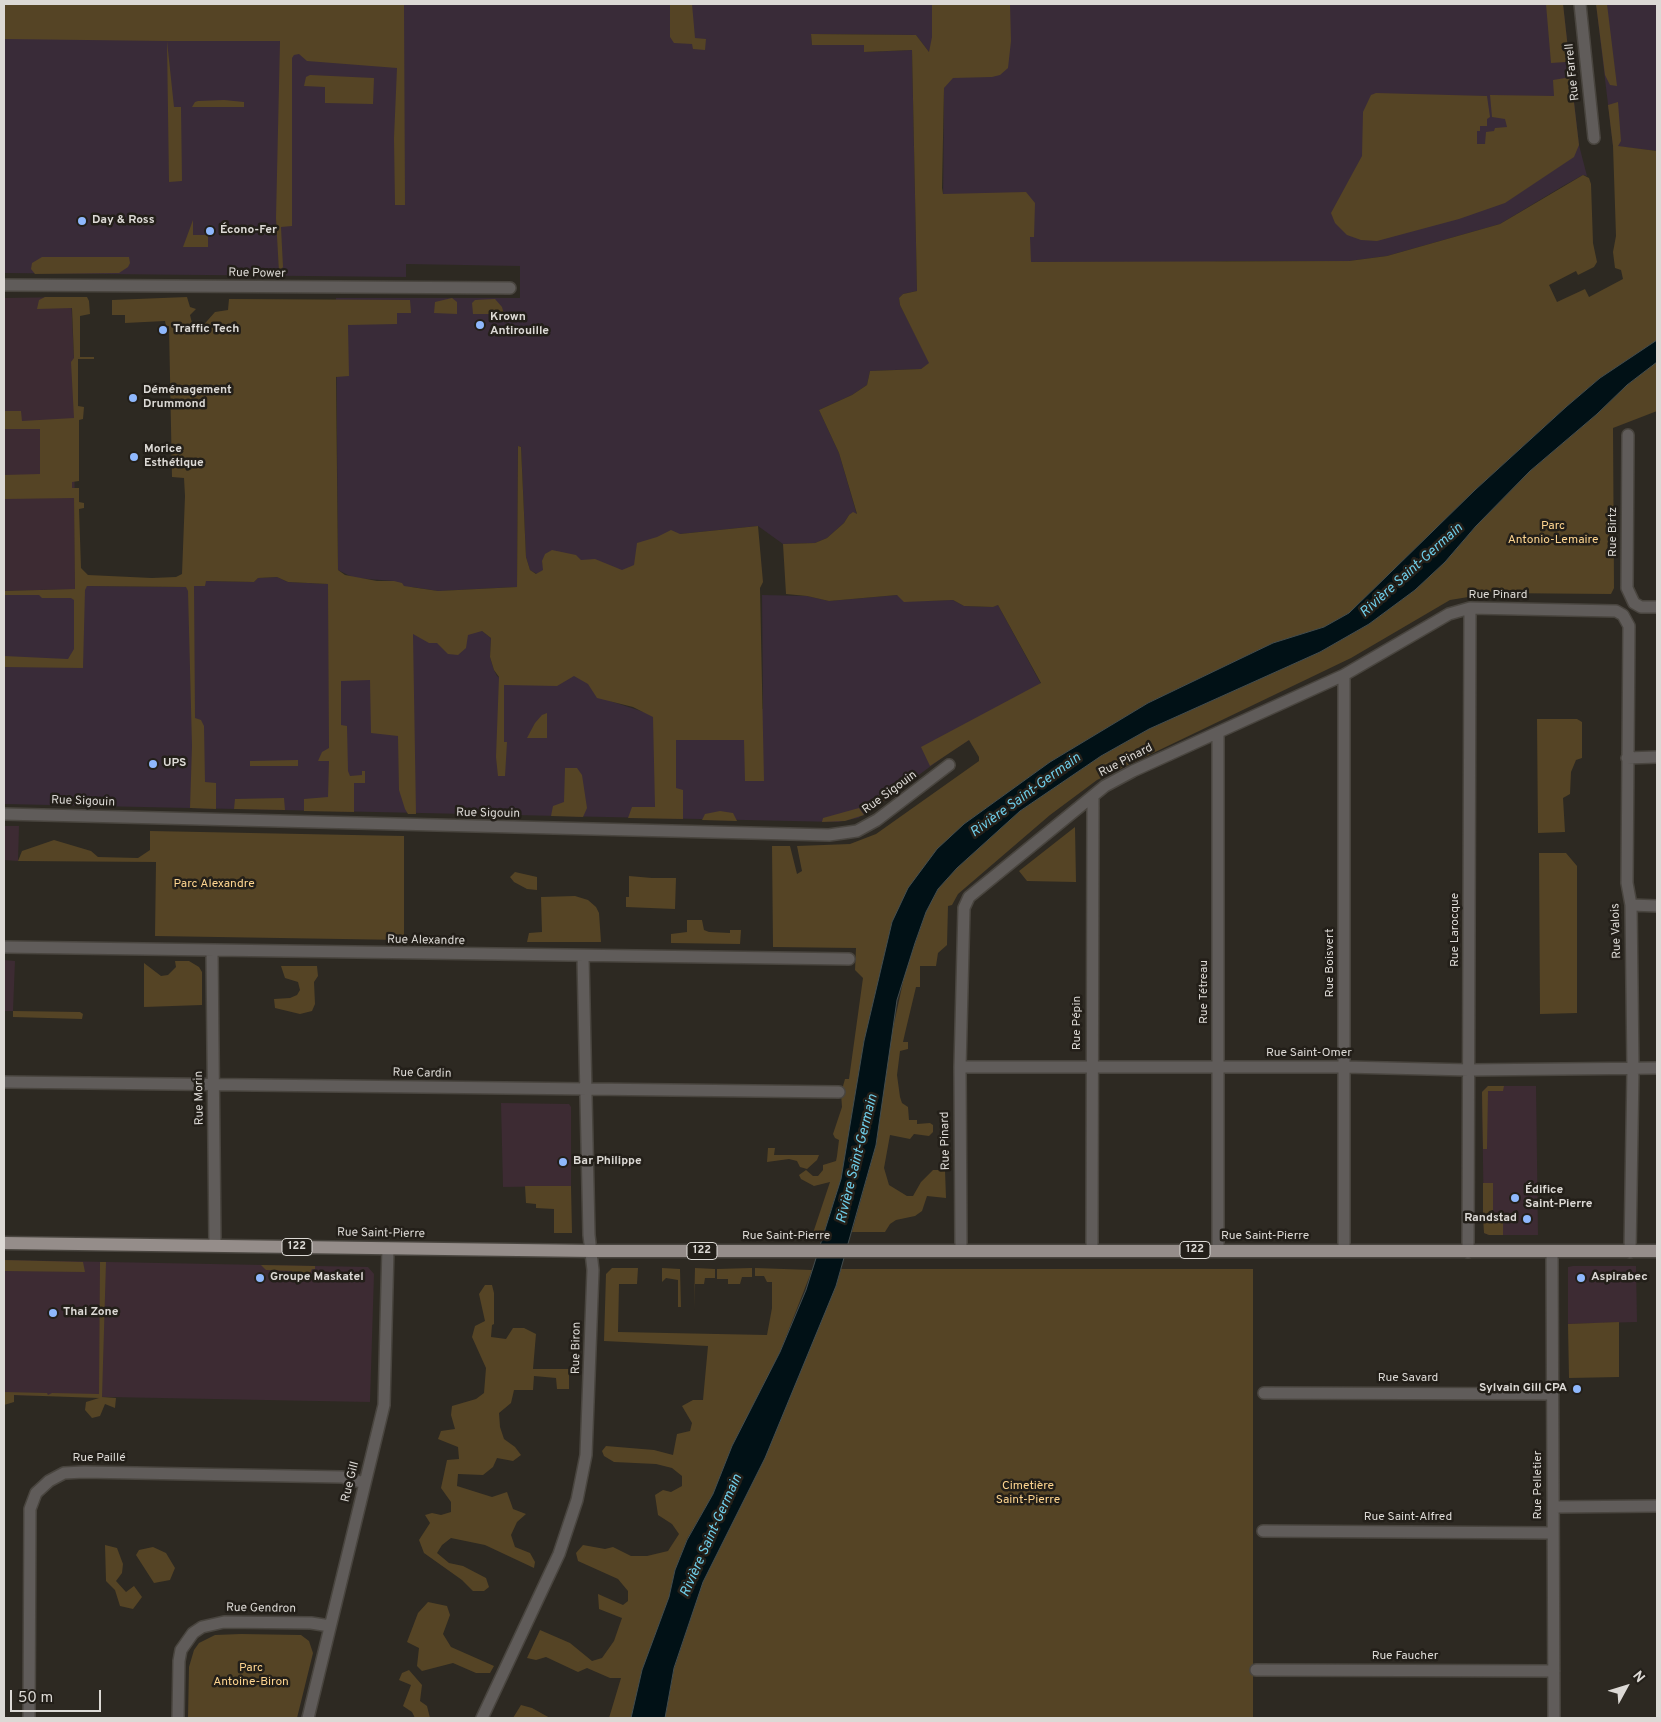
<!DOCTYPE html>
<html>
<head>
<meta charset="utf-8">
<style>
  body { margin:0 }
  #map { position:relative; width:1661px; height:1722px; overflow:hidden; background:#2d2922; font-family:Overpass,sans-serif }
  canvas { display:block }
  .frame { position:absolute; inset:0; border:5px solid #dcd9d5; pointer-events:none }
  .north { position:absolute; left:1601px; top:1662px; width:50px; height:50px; -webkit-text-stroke:4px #231f19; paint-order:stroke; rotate:51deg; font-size:14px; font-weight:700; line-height:20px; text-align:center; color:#dcd9d5 }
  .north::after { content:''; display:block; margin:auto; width:18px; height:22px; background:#dcd9d5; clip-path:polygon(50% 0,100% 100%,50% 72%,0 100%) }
  .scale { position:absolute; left:10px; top:1690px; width:91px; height:22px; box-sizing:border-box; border:2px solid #dcd9d5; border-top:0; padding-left:6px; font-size:15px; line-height:18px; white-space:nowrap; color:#dcd9d5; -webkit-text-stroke:4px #231f19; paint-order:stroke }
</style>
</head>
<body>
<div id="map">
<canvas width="1661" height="1722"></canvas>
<div class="frame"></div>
<div class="north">N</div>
<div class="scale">50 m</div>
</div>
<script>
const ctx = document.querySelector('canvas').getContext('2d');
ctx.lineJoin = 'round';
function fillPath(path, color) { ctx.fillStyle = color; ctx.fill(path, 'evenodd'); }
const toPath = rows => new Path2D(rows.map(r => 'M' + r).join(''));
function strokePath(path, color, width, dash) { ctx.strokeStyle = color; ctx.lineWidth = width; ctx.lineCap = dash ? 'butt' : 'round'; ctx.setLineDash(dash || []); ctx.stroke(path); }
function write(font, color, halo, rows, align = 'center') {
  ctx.font = font + ' Overpass,sans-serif'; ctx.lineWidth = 5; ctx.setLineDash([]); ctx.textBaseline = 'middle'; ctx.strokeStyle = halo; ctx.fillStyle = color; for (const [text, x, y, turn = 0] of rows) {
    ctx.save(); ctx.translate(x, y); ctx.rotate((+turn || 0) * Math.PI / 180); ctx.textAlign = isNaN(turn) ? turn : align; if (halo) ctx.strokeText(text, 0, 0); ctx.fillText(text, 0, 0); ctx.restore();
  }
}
const commercial = toPath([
  [71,297,74,358,75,589,4,591,4,298],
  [4,826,19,826,18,861,4,860],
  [4,960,15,961,13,1011,4,1011],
  [1488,1086,1536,1086,1538,1235,1489,1235,1484,1233,1482,1092],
  [501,1103,569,1104,571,1107,571,1186,503,1187],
  [4,1260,368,1267,374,1274,370,1402,4,1395],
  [1573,1266,1636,1266,1637,1322,1568,1324,1568,1267]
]);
const industrial = toPath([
  [384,4,1563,4,1579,145,1587,176,1583,175,1563,186,1500,224,1387,256,1349,261,1229,261,1039,271,943,209,944,88,929,52,916,35,811,34,812,45,864,45,864,52,912,50,917,291,903,294,899,298,900,305,930,363,921,369,870,371,867,385,852,395,819,410,839,453,857,515,849,515,844,523,827,538,815,543,783,544,758,526,680,534,688,584,542,561,544,570,537,574,530,570,526,557,521,447,518,446,517,587,438,591,412,587,435,618,482,631,491,638,490,657,494,670,497,676,503,680,540,645,544,637,553,640,610,701,647,713,763,709,762,595,807,596,829,601,897,595,919,601,953,600,964,606,992,607,998,605,1041,684,969,740,947,754,880,804,858,818,838,822,4,804,4,591,79,589,87,586,186,587,206,581,254,582,258,578,277,577,288,582,328,584,394,581,354,578,338,570,336,298,520,298,520,266,406,264,406,277,4,273,4,39,404,5],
  [1596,4,1657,4,1657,151,1613,146]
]);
const green = toPath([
  [4,4,404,5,405,205,395,205,394,138,397,68,307,61,299,54,294,55,292,58,292,226,281,227,283,267,279,272,276,218,280,41,167,41,174,107,181,107,182,181,169,182,167,41,4,39],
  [670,4,692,4,695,38,706,39,705,50,693,49,692,44,674,43,670,37],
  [932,4,1010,4,1011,41,1008,68,1000,75,992,77,953,78,944,88,942,188,943,194,1026,192,1035,203,1034,237,1030,237,1031,262,1349,261,1387,256,1500,224,1583,175,1589,178,1591,184,1593,243,1597,262,1594,267,1578,275,1576,271,1549,285,1557,302,1585,289,1589,297,1623,279,1621,270,1615,268,1613,252,1616,236,1613,146,1608,105,1618,102,1621,141,1618,146,1657,151,1657,340,1600,378,1566,407,1475,490,1349,613,1324,627,1273,643,1148,703,1050,762,964,824,892,922,864,1041,841,1179,824,1232,813,1233,830,1182,814,1186,801,1179,799,1175,806,1170,813,1176,818,1176,823,1170,823,1165,836,1161,837,1156,839,1140,835,1138,833,1134,842,1107,841,1093,845,1079,849,1079,863,978,855,970,856,948,773,947,772,846,790,846,797,874,802,871,797,846,850,844,876,834,979,761,979,757,969,740,930,766,921,747,1041,683,998,605,993,607,964,606,953,600,904,602,897,595,829,601,807,596,786,594,783,544,815,543,827,538,844,523,849,515,853,512,857,514,839,453,819,410,852,395,867,385,870,371,921,369,929,363,900,305,899,298,903,294,917,291,912,50,864,52,864,45,812,45,811,34,916,35,929,52,932,37],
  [1546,4,1563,4,1569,58,1566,62,1551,63],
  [1596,4,1607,4,1617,86,1610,85,1605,75],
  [310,75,374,78,373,104,325,103,325,87,304,86,306,77],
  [1571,77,1579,145,1574,157,1505,203,1459,219,1377,241,1361,240,1347,235,1335,223,1331,213,1362,156,1363,112,1371,95,1376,93,1487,96,1490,117,1487,119,1487,126,1480,126,1480,131,1477,131,1477,144,1485,144,1486,132,1494,131,1495,128,1507,127,1505,119,1492,117,1490,95,1554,96,1553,80],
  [224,100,244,102,244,107,192,107,195,102,198,101],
  [193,220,193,235,208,235,208,247,183,247],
  [42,257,129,257,130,263,128,267,119,273,35,274,31,269,32,263],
  [45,297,87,297,89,301,90,314,80,316,80,357,94,357,94,359,78,359,78,406,84,407,83,419,79,420,79,481,72,482,72,488,79,488,79,502,84,503,84,508,79,509,81,568,88,575,152,578,176,577,182,574,185,496,184,478,172,477,169,326,166,326,165,321,125,323,125,315,112,315,112,300,187,297,190,307,196,309,190,315,194,331,200,329,215,312,228,310,229,299,410,300,411,313,397,313,397,324,348,325,349,376,336,377,338,570,345,575,377,581,394,581,402,583,404,586,438,591,517,587,518,446,521,447,526,557,530,570,536,574,543,570,542,561,545,554,552,550,576,555,581,560,595,559,622,570,634,565,637,543,657,537,671,530,680,534,758,526,763,582,760,588,764,781,745,781,744,740,676,740,676,788,683,790,683,819,628,818,632,807,655,807,653,717,633,707,597,698,588,684,574,676,557,686,504,685,504,742,507,742,505,776,498,776,496,757,499,677,494,670,490,657,491,638,482,631,468,635,466,648,458,655,448,654,437,643,429,643,413,634,416,814,408,814,405,809,399,790,398,736,371,733,370,680,341,681,341,725,347,726,348,771,350,776,362,775,362,771,365,771,365,783,354,783,354,812,304,811,304,799,328,797,329,761,318,761,322,752,329,748,328,584,288,582,277,577,258,578,254,582,206,581,205,586,194,586,195,718,201,720,204,726,205,782,216,783,216,809,190,808,192,746,188,591,186,587,87,586,85,590,83,668,4,667,4,656,68,659,74,649,74,600,71,598,42,598,39,595,4,595,4,591,75,589,74,498,4,499,4,475,40,474,40,429,4,429,4,411,21,411,22,421,74,418,71,362,74,358,72,308,37,309,39,300],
  [452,298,457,302,457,314,434,313,435,302],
  [495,299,502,307,504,314,473,314,472,303,475,300],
  [1657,362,1657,411,1613,428,1614,588,1611,594,1493,593,1450,600,1351,658,1097,780,1050,815,958,894,952,905,948,906,947,945,938,953,936,966,920,966,920,987,916,987,905,1033,903,1042,908,1042,908,1049,900,1051,897,1075,900,1097,902,1103,908,1107,909,1120,917,1120,917,1124,930,1123,933,1125,933,1132,929,1136,914,1134,910,1139,890,1135,884,1168,889,1185,907,1196,913,1196,921,1182,933,1170,945,1170,946,1198,927,1196,922,1211,915,1216,896,1220,890,1224,885,1232,852,1232,876,1145,890,1042,905,973,926,912,938,889,957,868,1020,811,1101,756,1149,729,1320,652,1369,624,1415,590,1445,562,1476,526,1530,471,1597,414,1627,385],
  [547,713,547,738,527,738,535,723,542,715],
  [1537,719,1577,719,1582,722,1582,758,1576,760,1571,772,1570,794,1563,798,1565,832,1538,833],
  [298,760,298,766,250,766,250,761],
  [565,768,577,768,582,775,587,808,583,817,551,816,553,806,564,802],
  [903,777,908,782,880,804,876,798],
  [284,798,285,810,234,809,235,799],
  [859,808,864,815,845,821,822,822,823,818],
  [720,811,733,813,737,821,702,820,705,814],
  [1075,827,1076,882,1027,881,1019,871],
  [150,831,404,836,404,940,155,936,156,862,18,861,22,851,54,840,91,851,98,857,138,858,150,850],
  [1539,853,1566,853,1577,866,1577,1013,1540,1014],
  [515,872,537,877,537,890,527,889,514,882,510,877],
  [629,876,652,878,676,878,675,909,626,907,626,897,629,897],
  [575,896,588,900,596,907,599,913,601,942,527,942,529,933,542,932,541,897],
  [687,920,702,920,704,930,709,932,730,933,730,930,741,930,740,944,671,943,671,934,687,932],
  [175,961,189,961,199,967,202,972,202,1005,144,1007,144,963,161,976,168,975,176,967],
  [281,966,317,966,318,976,314,982,315,1004,312,1011,300,1014,275,1008,274,999,290,998,297,995,300,990,298,982,285,978],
  [13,1011,80,1012,83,1014,82,1019,13,1017],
  [1488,1086,1504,1086,1503,1091,1488,1091,1487,1149,1483,1149,1482,1092],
  [768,1148,775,1148,774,1155,819,1155,817,1160,807,1169,800,1167,797,1161,789,1159,767,1162],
  [1483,1183,1493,1183,1493,1214,1483,1214],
  [525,1186,571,1186,572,1233,554,1233,554,1209,536,1208,536,1204,526,1203],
  [1503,1216,1503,1235,1489,1235,1484,1233,1483,1217],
  [4,1260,83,1262,85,1272,4,1271],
  [100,1262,106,1262,102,1397,116,1398,115,1408,105,1404,100,1416,92,1418,85,1410,86,1402,99,1398,14,1395,14,1402,4,1405,4,1392,47,1393,48,1395,52,1393,99,1394],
  [261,1265,315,1266,315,1269,312,1269,310,1273,292,1273,292,1271,266,1270],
  [612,1268,638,1268,637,1284,619,1284,618,1332,767,1335,772,1308,772,1282,767,1282,764,1276,755,1276,755,1268,812,1270,780,1352,732,1446,713,1494,687,1539,675,1570,669,1597,642,1670,631,1718,609,1718,621,1678,610,1678,587,1668,578,1672,546,1657,536,1660,527,1658,540,1630,570,1643,592,1661,602,1658,614,1641,622,1618,599,1609,598,1594,623,1605,628,1601,628,1591,618,1579,578,1561,576,1553,583,1545,605,1549,613,1547,631,1556,647,1556,668,1551,679,1534,672,1524,658,1515,655,1495,663,1490,671,1492,682,1486,682,1476,672,1468,656,1464,614,1462,604,1456,602,1451,606,1446,654,1450,673,1455,677,1434,690,1431,692,1423,682,1406,693,1400,703,1400,708,1346,604,1341,606,1274],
  [662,1268,680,1269,681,1307,678,1307,678,1280,666,1278,662,1282],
  [695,1268,715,1269,715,1278,705,1278,704,1284,695,1284,694,1310],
  [752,1268,752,1277,742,1277,740,1284,728,1284,728,1279,717,1279,717,1269],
  [841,1269,1253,1269,1253,1718,665,1718,674,1669,703,1582,765,1458,836,1286],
  [485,1285,492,1285,494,1293,494,1324,492,1325,491,1337,506,1339,513,1328,524,1328,536,1334,533,1369,569,1369,569,1389,557,1389,556,1378,534,1376,533,1390,514,1390,511,1403,499,1413,500,1427,504,1439,515,1447,521,1455,513,1461,497,1458,493,1467,483,1475,458,1474,457,1486,492,1497,507,1492,513,1509,526,1514,517,1522,511,1535,515,1547,530,1553,535,1562,534,1568,485,1545,451,1538,442,1545,437,1553,449,1563,463,1566,486,1578,489,1587,484,1591,473,1591,462,1580,424,1553,419,1540,430,1523,425,1515,432,1513,441,1515,451,1512,451,1502,441,1488,447,1460,459,1459,458,1447,438,1439,441,1431,455,1429,451,1415,452,1406,476,1399,484,1393,486,1368,472,1337,475,1326,485,1321,479,1294],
  [1619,1322,1619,1377,1569,1378,1568,1324],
  [105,1545,117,1548,123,1564,122,1573,116,1581,126,1592,134,1586,142,1597,133,1609,120,1606,115,1590,106,1581],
  [153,1547,166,1553,175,1568,170,1580,154,1583,136,1555,139,1550],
  [428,1602,447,1606,450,1615,443,1634,451,1647,494,1666,490,1673,476,1673,453,1663,422,1671,417,1666,419,1648,407,1642,418,1613],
  [241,1634,301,1635,309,1641,313,1653,297,1718,188,1718,189,1667,194,1650,199,1643,215,1635],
  [409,1670,422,1685,420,1701,427,1706,430,1718,415,1718,412,1712,403,1706,411,1685,399,1680,402,1673],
  [521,1705,532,1708,550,1718,513,1718]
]);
const water = toPath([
  [1657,340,1657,362,1627,385,1597,414,1530,471,1476,526,1445,562,1415,590,1369,624,1320,652,1149,729,1101,756,1020,811,957,868,938,889,926,912,915,943,897,1000,876,1145,836,1286,765,1458,703,1582,674,1668,665,1718,631,1718,642,1670,669,1597,675,1570,687,1540,713,1494,732,1446,780,1352,806,1290,841,1179,864,1041,892,922,908,888,937,849,964,824,1050,762,1148,703,1273,643,1324,627,1349,613,1475,490,1566,407,1600,378,1657,340]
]);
const street = toPath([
  [1580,4,1594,138],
  [4,285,510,288],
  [1628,435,1627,588,1634,603,1641,607,1657,607],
  [1218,733,1218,1251],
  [1627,758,1657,757],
  [4,814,829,835,857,831,877,820,949,765],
  [1631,905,1657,906],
  [4,947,849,959],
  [212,951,215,1245],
  [960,1067,1345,1067,1469,1070,1657,1068],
  [4,1082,839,1092],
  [961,1250,960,1067,964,908,969,897,1105,786,1133,771,1344,675,1449,614,1470,608,1616,611,1623,615,1629,626,1627,883,1631,905,1633,1069,1630,1252],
  [1092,1251,1093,796],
  [1344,1251,1344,675],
  [1468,1252,1470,608],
  [1552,1252,1554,1718],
  [1264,1393,1552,1394],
  [1553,1507,1657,1506],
  [1263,1531,1553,1533],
  [1256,1670,1554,1671],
  [29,1718,30,1509,36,1493,49,1481,64,1473,84,1472,342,1477,365,1483],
  [178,1718,179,1661,181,1650,193,1633,202,1627,224,1622,311,1623,330,1626],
  [308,1718,384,1405,388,1248],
  [482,1718,559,1554,577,1500,586,1455,593,1270,589,1235,583,957]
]);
const primary = toPath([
  [4,1243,591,1251,1657,1251]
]);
const markers = [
  [82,221,5,"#8fb8fd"],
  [210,231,5,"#8fb8fd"],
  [480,325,5,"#8fb8fd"],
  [163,330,5,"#8fb8fd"],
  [133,398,5,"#8fb8fd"],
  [134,457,5,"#8fb8fd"],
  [153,764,5,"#8fb8fd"],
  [563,1162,5,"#8fb8fd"],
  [1515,1198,5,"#8fb8fd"],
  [1527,1219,5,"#8fb8fd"],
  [260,1278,5,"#8fb8fd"],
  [1581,1278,5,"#8fb8fd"],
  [53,1313,5,"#8fb8fd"],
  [1577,1389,5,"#8fb8fd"]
];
const shields = [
  [297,1247,30],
  [1195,1250,30],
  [702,1251,30]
];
const shieldNames = [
  ["122",297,1247],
  ["122",1195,1250],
  ["122",702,1251]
];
const streetNames = [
  ["Rue Farrell",1573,72,-96],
  ["Rue Power",257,274,1],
  ["Rue Birtz",1614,532,-90],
  ["Rue Pinard",1498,596],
  ["Rue Pinard",1126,761,-27],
  ["Rue Sigouin",890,793,-36],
  ["Rue Sigouin",83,802,2],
  ["Rue Sigouin",488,814,1],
  ["Rue Larocque",1456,930,-90],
  ["Rue Valois",1617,931,-92],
  ["Rue Alexandre",426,941,1],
  ["Rue Boisvert",1331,963,-90],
  ["Rue Tétreau",1205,992,-90],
  ["Rue Pépin",1078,1023,-90],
  ["Rue Saint-Omer",1309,1054],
  ["Rue Cardin",422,1074,1],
  ["Rue Morin",200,1098,-91],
  ["Rue Pinard",946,1141,-91],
  ["Rue Saint-Pierre",381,1234,1],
  ["Rue Saint-Pierre",786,1237],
  ["Rue Saint-Pierre",1265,1237],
  ["Rue Biron",577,1348,-89],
  ["Rue Savard",1408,1379],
  ["Rue Paillé",99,1459],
  ["Rue Gill",351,1482,-76],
  ["Rue Pelletier",1539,1485,-90],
  ["Rue Saint-Alfred",1408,1518],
  ["Rue Gendron",261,1609,1],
  ["Rue Faucher",1405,1657]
];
const poiNames = [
  ["Day & Ross",92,221],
  ["Écono-Fer",220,231],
  ["Krown",490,318],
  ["Antirouille",490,332],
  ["Traffic Tech",173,330],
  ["Déménagement",143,391],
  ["Drummond",143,405],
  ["Morice",144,450],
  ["Esthétique",144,464],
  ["UPS",163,764],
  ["Bar Philippe",573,1162],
  ["Édifice",1525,1191],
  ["Saint-Pierre",1525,1205],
  ["Randstad",1517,1219,"right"],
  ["Groupe Maskatel",270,1278],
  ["Aspirabec",1591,1278],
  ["Thai Zone",63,1313],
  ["Sylvain Gill CPA",1567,1389,"right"]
];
const parkNames = [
  ["Parc",1553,527],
  ["Antonio-Lemaire",1553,541],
  ["Parc Alexandre",214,885],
  ["Cimetière",1028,1487],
  ["Saint-Pierre",1028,1501],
  ["Parc",251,1669],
  ["Antoine-Biron",251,1683]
];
const waterNames = [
  ["Rivière Saint-Germain",1412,571,-42],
  ["Rivière Saint-Germain",1026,796,-36],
  ["Rivière Saint-Germain",858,1159,-76],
  ["Rivière Saint-Germain",712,1536,-66]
];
fillPath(commercial, '#3d2b33');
fillPath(industrial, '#392b38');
fillPath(green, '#554425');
fillPath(water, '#011116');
strokePath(water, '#434d4f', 1);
strokePath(street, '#49453f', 14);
strokePath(primary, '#49453f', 15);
strokePath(street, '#605c5a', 11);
strokePath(primary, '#958d8a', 12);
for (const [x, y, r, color] of markers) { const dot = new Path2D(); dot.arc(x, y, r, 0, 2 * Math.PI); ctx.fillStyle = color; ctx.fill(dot); strokePath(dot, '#231f19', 2); }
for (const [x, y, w] of shields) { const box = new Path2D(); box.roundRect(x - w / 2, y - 8.5, w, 17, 4); ctx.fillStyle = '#231f19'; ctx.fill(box); strokePath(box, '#dcd9d5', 1); }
write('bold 11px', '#dcd9d5', null, shieldNames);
write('12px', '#dcd9d5', '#231f19', streetNames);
write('bold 12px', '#dcd9d5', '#231f19', poiNames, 'left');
write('12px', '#fdd48f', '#231f19', parkNames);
write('italic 14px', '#6fceea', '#231f19', waterNames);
</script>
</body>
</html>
